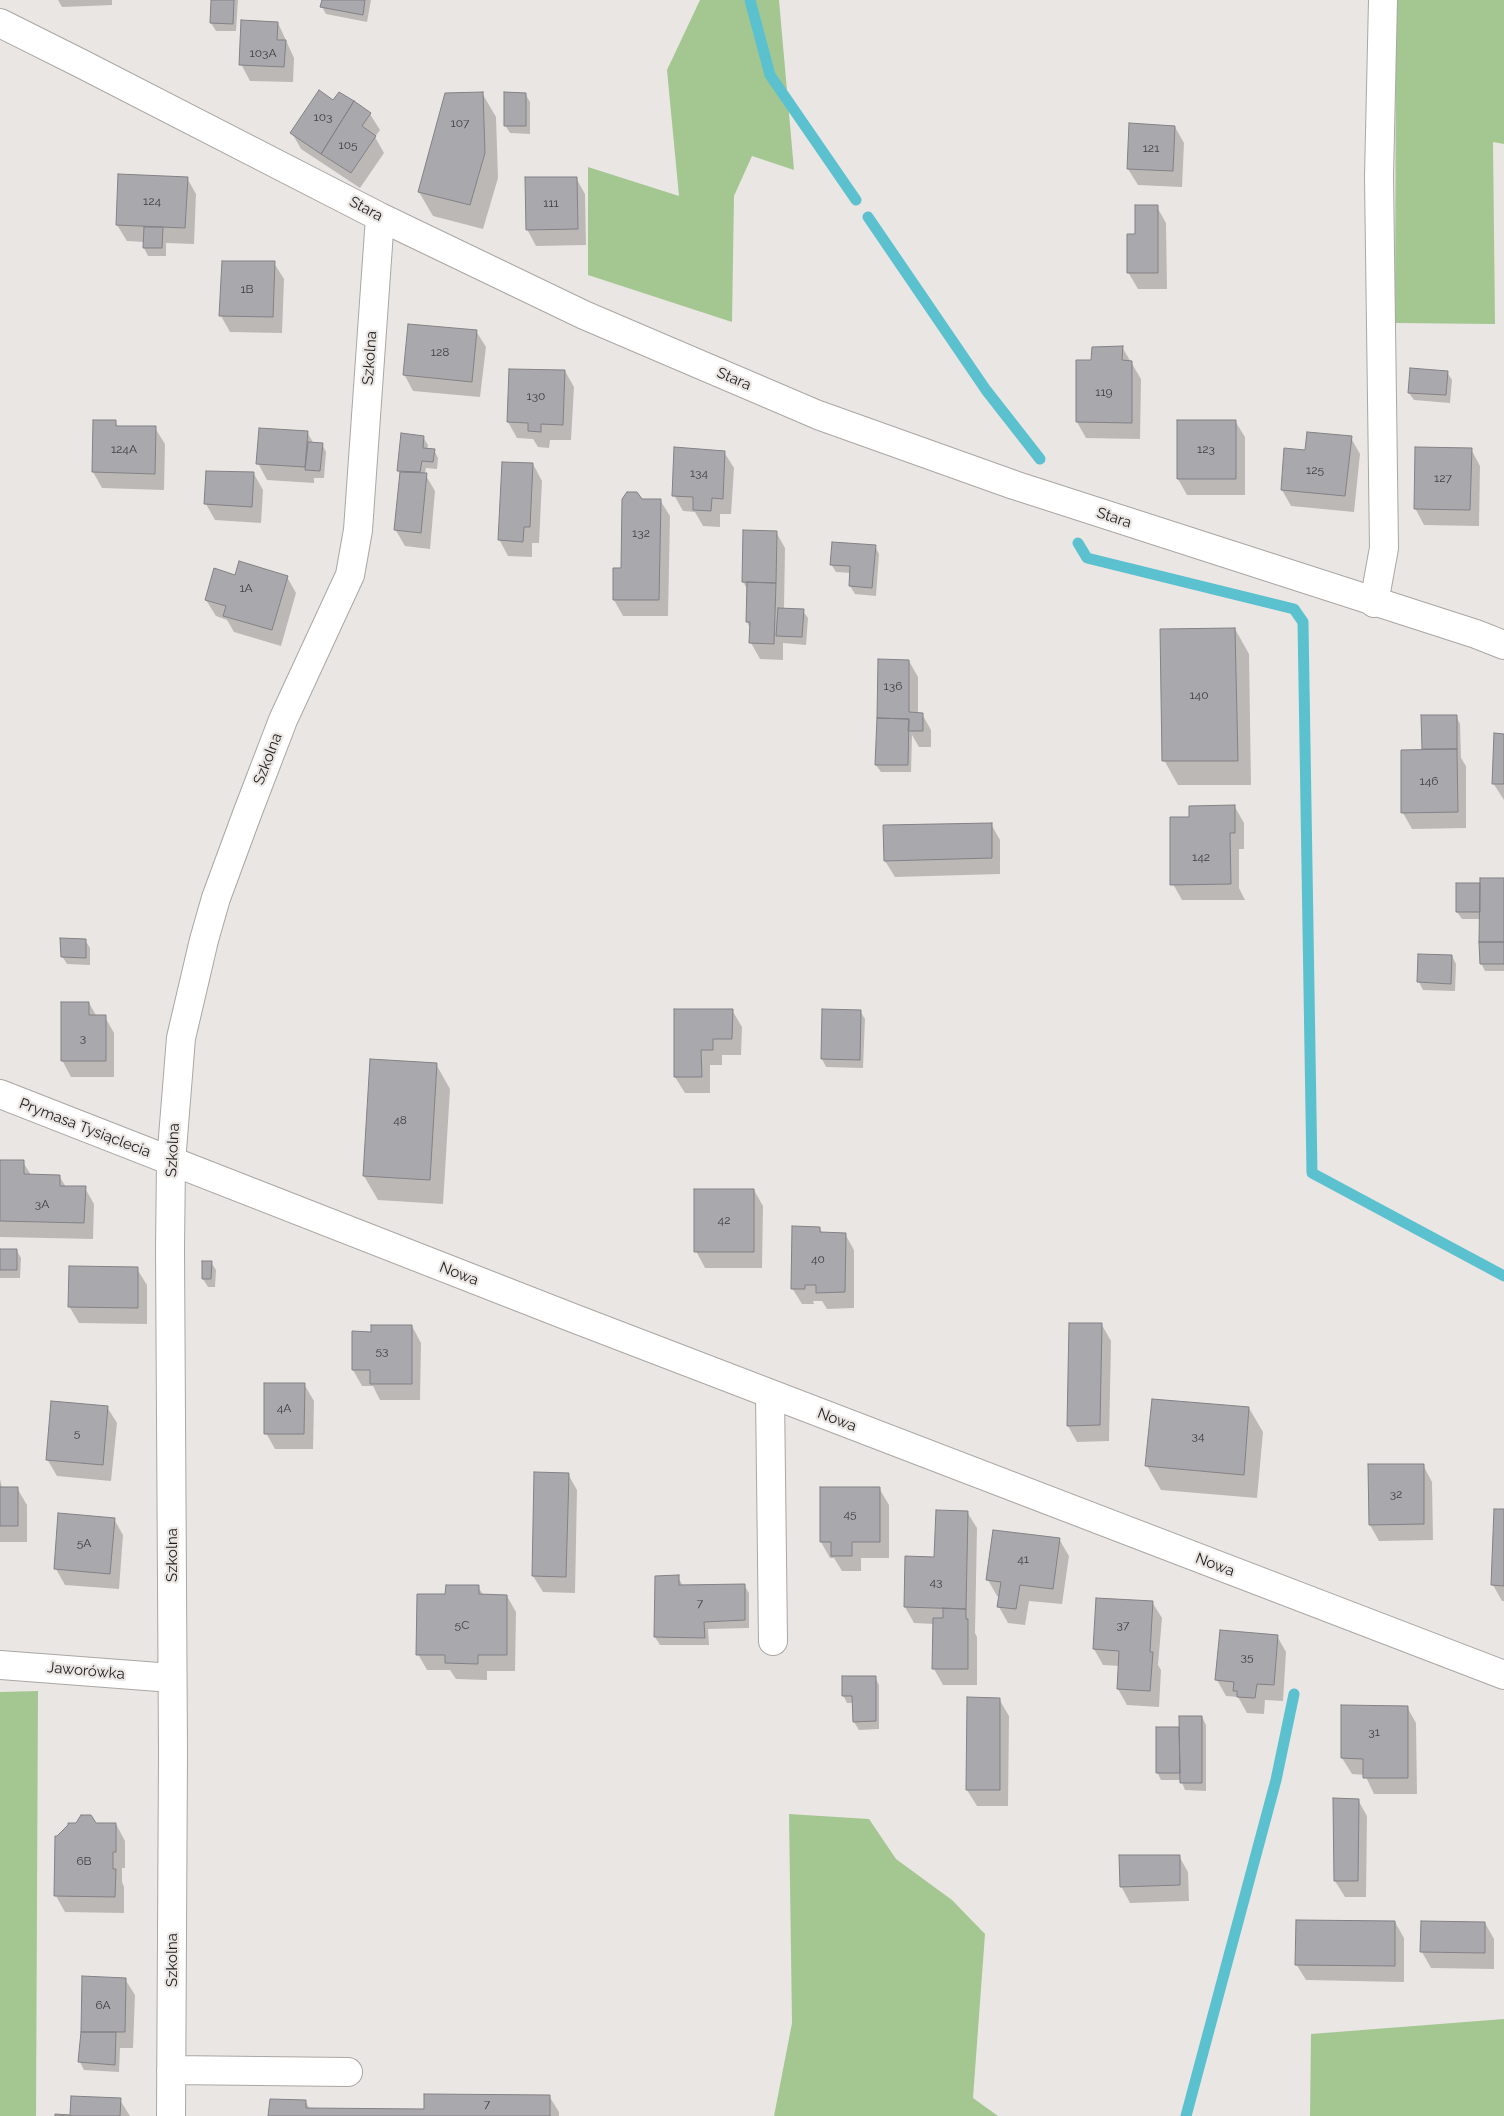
<!DOCTYPE html>
<html>
<head>
<meta charset="utf-8">
<style>
  body { margin:0 }
  canvas { display:block; background:#eae6e3 }
</style>
</head>
<body>
<canvas width="1504" height="2116"></canvas>
<script>
const ctx = document.querySelector('canvas').getContext('2d');
ctx.lineJoin = 'round';
function fillPath(path, color) { ctx.fillStyle = color; ctx.fill(path, 'evenodd'); }
const toPath = rows => new Path2D(rows.map(r => 'M' + r).join(''));
function strokePath(path, color, width, dash) { ctx.strokeStyle = color; ctx.lineWidth = width; ctx.lineCap = dash ? 'butt' : 'round'; ctx.setLineDash(dash || []); ctx.stroke(path); }
function write(font, color, halo, rows, align = 'center') {
  ctx.font = font + ' Raleway,sans-serif'; ctx.lineWidth = 4.5; ctx.setLineDash([]); ctx.textBaseline = 'middle'; ctx.strokeStyle = halo; ctx.fillStyle = color; for (const [text, x, y, turn = 0] of rows) {
    ctx.save(); ctx.translate(x, y); ctx.rotate((+turn || 0) * Math.PI / 180); ctx.textAlign = isNaN(turn) ? turn : align; if (halo) ctx.strokeText(text, 0, 0); ctx.fillText(text, 0, 0); ctx.restore();
  }
}
const green = toPath([
  [700,0,779,0,794,170,752,156,734,196,732,322,588,275,588,167,679,196,667,70],
  [1396,0,1504,0,1504,144,1493,142,1495,324,1395,323],
  [38,1691,36,2116,0,2116,0,1692],
  [789,1814,869,1819,896,1859,952,1900,985,1934,973,2098,998,2116,774,2116,792,2023],
  [1504,2019,1504,2116,1310,2116,1311,2034]
]);
const shadow = toPath([
  [58,0,112,0,112,5,62,7],
  [212,0,238,0,236,31,216,31,211,23],
  [323,0,371,0,367,22,326,14,322,7],
  [278,23,294,58,293,82,250,81,241,64],
  [482,93,496,117,498,178,483,229,433,216,419,192],
  [526,95,530,102,530,134,510,133,505,125],
  [334,102,370,114,380,130,375,137,384,153,360,188,301,149,292,133],
  [1175,127,1184,143,1182,187,1138,185,1128,169],
  [119,175,187,178,196,194,194,244,166,243,166,256,148,256,144,248,144,242,127,241,117,225],
  [576,178,585,194,586,245,536,246,527,229],
  [1157,207,1166,223,1167,289,1138,289,1128,272,1136,235],
  [274,263,284,279,282,333,230,332,221,316],
  [476,331,486,347,480,397,413,391,404,374],
  [1122,347,1141,379,1140,439,1086,438,1077,422],
  [565,371,574,387,571,440,550,440,549,448,538,447,533,439,517,438,508,422],
  [1447,372,1452,380,1450,403,1414,400,1409,393],
  [94,421,115,421,118,427,155,428,165,444,164,490,102,488,93,472],
  [1235,421,1245,437,1245,495,1187,495,1178,479],
  [307,432,314,444,322,444,326,452,324,478,314,478,314,483,267,480,258,463],
  [423,437,428,445,427,450,434,450,438,458,437,469,426,468,425,474,435,491,430,549,405,546,395,529,401,475,399,471],
  [1351,438,1360,454,1354,512,1291,506,1282,490,1307,451],
  [1471,449,1480,466,1479,526,1424,525,1415,508],
  [724,452,734,468,731,514,720,514,720,527,703,526,695,512,683,511,674,495],
  [533,464,542,481,539,543,532,543,532,557,508,556,499,539],
  [254,474,263,490,261,523,215,520,206,504],
  [660,500,670,516,668,616,623,616,614,600,622,569],
  [776,532,785,548,784,609,803,611,808,618,806,645,783,643,783,660,760,659,751,643,751,630,747,622,748,590,743,582],
  [875,546,879,554,876,596,855,594,850,586,851,573,836,572,831,564],
  [287,577,296,593,281,646,234,632,227,620,216,616,206,600],
  [1235,629,1249,654,1251,785,1178,785,1164,760],
  [909,661,918,677,918,714,922,714,931,730,931,747,919,747,912,735,911,772,881,772,876,765],
  [1422,716,1456,716,1460,724,1461,758,1466,766,1466,828,1412,829,1403,813,1424,751],
  [1504,735,1504,800,1493,783],
  [1235,807,1244,823,1244,849,1239,849,1239,888,1245,900,1182,900,1173,884,1190,819],
  [991,824,1000,840,1000,874,895,877,885,861],
  [1504,880,1504,971,1485,971,1481,963,1481,919,1462,919,1457,912,1481,885],
  [85,940,90,948,90,965,67,964,62,956],
  [1452,956,1456,964,1455,991,1423,990,1419,982],
  [89,1003,97,1017,105,1017,114,1033,114,1077,71,1077,62,1060],
  [732,1010,742,1027,741,1055,722,1055,722,1065,710,1065,710,1093,685,1093,675,1077],
  [823,1010,860,1011,865,1019,863,1068,826,1067,822,1059],
  [371,1061,436,1064,450,1089,443,1204,378,1200,364,1176],
  [0,1161,23,1162,31,1175,59,1176,66,1187,85,1188,94,1204,93,1239,0,1237],
  [754,1190,763,1206,762,1268,705,1268,696,1251],
  [820,1228,822,1233,845,1234,854,1250,854,1308,827,1309,822,1301,813,1301,814,1304,802,1304,792,1288],
  [0,1250,17,1251,21,1258,20,1278,0,1278],
  [211,1262,216,1270,215,1287,208,1287,203,1279],
  [137,1269,147,1285,147,1324,79,1323,69,1306],
  [1102,1325,1111,1341,1109,1441,1077,1442,1068,1426],
  [412,1326,421,1343,420,1400,380,1400,373,1386,362,1386,353,1370,372,1333],
  [304,1384,314,1401,313,1449,275,1449,266,1433],
  [107,1407,117,1423,111,1481,57,1476,47,1459],
  [1249,1408,1263,1432,1257,1498,1161,1490,1147,1466],
  [1423,1465,1432,1482,1433,1540,1379,1541,1370,1525],
  [568,1474,577,1490,575,1593,543,1592,533,1576],
  [0,1479,2,1488,17,1488,27,1505,27,1542,0,1542],
  [879,1488,889,1505,889,1558,861,1558,861,1571,842,1571,834,1558,830,1558,821,1542],
  [1504,1511,1504,1601,1502,1601,1493,1585],
  [967,1512,977,1528,975,1633,977,1637,977,1685,943,1685,934,1669,934,1624,914,1623,905,1607],
  [114,1519,123,1535,119,1589,65,1585,56,1569],
  [1059,1539,1069,1556,1062,1604,1029,1601,1025,1625,1008,1623,999,1607,1000,1596,997,1596,988,1580],
  [678,1577,683,1586,744,1585,749,1593,749,1628,708,1629,709,1645,660,1645,655,1637],
  [478,1587,484,1596,507,1596,516,1612,515,1671,487,1671,487,1680,456,1679,450,1670,427,1670,418,1654,446,1595],
  [1152,1602,1162,1618,1158,1665,1161,1670,1159,1707,1127,1705,1118,1689,1120,1666,1103,1665,1094,1649],
  [1277,1636,1286,1652,1283,1701,1265,1700,1264,1714,1247,1713,1238,1697,1226,1696,1217,1680],
  [875,1677,879,1685,879,1729,859,1730,854,1722,853,1703,847,1703,843,1695],
  [999,1699,1009,1716,1008,1806,977,1806,967,1790],
  [1342,1706,1407,1707,1416,1723,1417,1794,1374,1794,1365,1775,1352,1774,1342,1758],
  [1202,1717,1206,1725,1206,1791,1185,1790,1181,1780,1161,1780,1157,1772,1157,1728,1181,1728],
  [1358,1800,1367,1816,1366,1897,1345,1897,1335,1881],
  [95,1824,116,1824,125,1841,125,1868,122,1868,122,1882,124,1887,124,1913,65,1912,56,1896,58,1837],
  [1179,1856,1188,1872,1189,1901,1130,1903,1121,1886],
  [1395,1922,1404,1938,1404,1982,1306,1980,1296,1964],
  [1485,1923,1494,1939,1494,1969,1431,1968,1422,1952],
  [125,1979,135,1995,133,2048,120,2048,119,2072,84,2070,80,2062],
  [549,2096,559,2112,559,2116,270,2116,270,2101,305,2101,310,2109,425,2110],
  [120,2100,130,2116,71,2116]
]);
const stream = toPath([
  [750,0,770,75,856,200],
  [868,217,986,390,1040,459],
  [1078,543,1087,558,1294,609,1303,622,1312,1173,1504,1276],
  [1186,2116,1276,1780,1294,1694]
]);
const building = toPath([
  [211,0,234,0,233,24,210,23,211,0],
  [322,0,365,0,363,15,320,7,322,0],
  [241,20,278,22,277,40,286,40,284,67,239,65,241,20],
  [319,90,333,100,339,92,354,101,321,154,290,133,319,90],
  [483,92,485,153,470,205,418,192,445,93,483,92],
  [504,92,526,93,526,126,504,126,504,92],
  [354,101,371,113,362,126,376,136,351,173,321,154,354,101],
  [1129,123,1175,126,1173,171,1127,169,1129,123],
  [118,174,188,177,185,228,116,225,118,174],
  [525,177,577,177,578,229,526,230,525,177],
  [1135,205,1158,205,1158,273,1127,273,1127,234,1135,234,1135,205],
  [144,227,163,227,162,248,143,248,144,227],
  [222,261,275,261,273,317,219,316,222,261],
  [408,324,477,330,472,382,403,375,408,324],
  [1123,346,1122,360,1132,361,1132,423,1076,422,1076,360,1091,360,1092,347,1123,346],
  [1410,368,1448,371,1446,395,1408,393,1410,368],
  [509,369,565,370,563,425,541,424,541,432,528,431,528,423,507,422,509,369],
  [93,420,116,420,116,426,156,426,155,474,92,472,93,420],
  [1177,420,1236,420,1236,479,1177,479,1177,420],
  [259,428,308,431,305,467,256,464,259,428],
  [1307,432,1352,436,1345,496,1281,490,1284,448,1305,450,1307,432],
  [401,433,424,436,423,448,435,449,433,462,422,461,420,472,397,471,401,433],
  [308,442,323,443,320,471,305,470,308,442],
  [674,447,725,451,723,499,712,498,711,511,693,510,693,497,672,496,674,447],
  [1415,447,1472,448,1470,510,1414,509,1415,447],
  [502,462,533,463,530,527,524,527,523,542,498,540,502,462],
  [206,471,254,472,252,507,204,504,206,471],
  [400,472,427,473,421,533,394,530,400,472],
  [627,492,637,492,642,499,661,499,659,600,613,600,613,568,621,568,622,499,627,492],
  [743,530,777,531,776,583,742,582,743,530],
  [832,542,876,545,872,588,849,586,850,566,830,565,832,542],
  [239,561,288,576,272,630,223,616,226,606,205,600,214,568,235,575,239,561],
  [747,582,776,583,774,644,749,643,750,622,746,622,747,582],
  [778,608,804,609,802,637,776,636,778,608],
  [1235,628,1238,761,1162,761,1160,629,1235,628],
  [878,659,909,660,909,712,923,713,923,731,908,731,909,719,877,718,878,659],
  [1421,715,1457,715,1457,749,1422,749,1421,715],
  [877,718,909,719,908,765,875,765,877,718],
  [1494,733,1504,734,1504,784,1492,784,1494,733],
  [1457,749,1458,812,1401,813,1401,750,1457,749],
  [1235,805,1235,833,1230,833,1231,884,1170,885,1170,817,1189,817,1189,806,1235,805],
  [992,823,992,858,884,861,883,825,992,823],
  [1480,878,1504,878,1504,942,1479,942,1480,878],
  [1456,883,1480,883,1480,912,1456,912,1456,883],
  [60,938,86,939,86,958,61,957,60,938],
  [1479,942,1504,942,1504,964,1480,964,1479,942],
  [1418,954,1452,955,1451,984,1417,982,1418,954],
  [61,1002,89,1002,89,1015,106,1015,106,1061,61,1061,61,1002],
  [674,1009,733,1009,732,1039,713,1039,713,1050,701,1050,702,1077,674,1077,674,1009],
  [822,1009,861,1010,860,1060,821,1059,822,1009],
  [370,1059,437,1063,430,1180,363,1176,370,1059],
  [0,1160,24,1160,24,1174,60,1175,60,1186,86,1186,84,1223,0,1221,0,1160],
  [694,1189,754,1189,754,1252,694,1252,694,1189],
  [792,1226,820,1227,820,1232,846,1233,845,1292,816,1293,816,1285,805,1285,805,1289,791,1289,792,1226],
  [0,1249,17,1249,17,1270,0,1270,0,1249],
  [202,1261,212,1261,211,1279,202,1279,202,1261],
  [69,1266,138,1267,138,1308,68,1307,69,1266],
  [1069,1323,1102,1323,1100,1425,1067,1426,1069,1323],
  [371,1325,412,1325,412,1384,370,1384,370,1370,352,1370,352,1331,371,1332,371,1325],
  [264,1383,305,1383,304,1434,264,1434,264,1383],
  [1152,1399,1249,1407,1244,1475,1145,1466,1152,1399],
  [51,1401,108,1406,103,1465,46,1460,51,1401],
  [1368,1464,1424,1464,1424,1524,1369,1525,1368,1464],
  [534,1472,569,1473,566,1577,532,1576,534,1472],
  [0,1487,18,1487,18,1526,0,1526,0,1487],
  [820,1487,880,1487,880,1542,852,1542,852,1556,831,1556,831,1542,820,1542,820,1487],
  [1494,1509,1504,1509,1504,1586,1491,1585,1494,1509],
  [936,1510,968,1511,966,1609,904,1607,905,1556,934,1557,936,1510],
  [58,1513,115,1518,110,1574,54,1569,58,1513],
  [993,1530,1060,1538,1053,1589,1020,1585,1016,1609,997,1607,1001,1582,986,1580,993,1530],
  [679,1575,679,1585,745,1584,745,1620,704,1622,705,1638,654,1637,655,1576,679,1575],
  [446,1585,479,1585,479,1594,507,1595,507,1655,478,1655,478,1664,445,1663,445,1655,416,1655,417,1594,445,1594,446,1585],
  [1096,1598,1153,1601,1150,1652,1153,1652,1150,1691,1117,1689,1119,1651,1093,1649,1096,1598],
  [943,1608,966,1609,966,1619,968,1619,968,1669,932,1669,933,1618,943,1618,943,1608],
  [1220,1630,1278,1635,1274,1685,1257,1684,1255,1698,1237,1697,1237,1691,1233,1691,1234,1682,1215,1680,1220,1630],
  [842,1676,876,1676,876,1721,853,1722,852,1696,842,1696,842,1676],
  [967,1697,1000,1698,1000,1790,966,1790,967,1697],
  [1341,1705,1408,1706,1408,1778,1363,1778,1363,1759,1341,1758,1341,1705],
  [1179,1716,1202,1716,1202,1783,1180,1783,1179,1716],
  [1156,1727,1179,1727,1180,1773,1156,1773,1156,1727],
  [1333,1798,1359,1799,1358,1881,1334,1881,1333,1798],
  [81,1815,91,1815,96,1823,116,1823,116,1852,113,1852,113,1869,116,1869,115,1897,54,1896,55,1836,57,1836,68,1825,68,1823,76,1823,81,1815],
  [1119,1855,1180,1855,1180,1885,1120,1887,1119,1855],
  [1296,1920,1395,1921,1395,1966,1295,1965,1296,1920],
  [1421,1921,1485,1922,1485,1953,1420,1952,1421,1921],
  [82,1976,126,1978,125,2032,81,2032,82,1976],
  [81,2032,116,2032,115,2065,78,2062,81,2032],
  [424,2094,550,2095,550,2116,268,2116,270,2099,306,2100,306,2108,424,2109,424,2094],
  [71,2096,121,2098,120,2116,55,2116,55,2114,70,2115,71,2096]
]);
const minor = toPath([
  [0,23,82,64,380,217,584,315,818,415,1014,485,1476,634,1504,645],
  [1374,603,1384,548,1379,177,1383,0],
  [0,1094,573,1318,1504,1675],
  [770,1394,773,1641],
  [0,1665,172,1678],
  [171,2070,348,2072],
  [171,2116,173,1752,170,1249,171,1162,181,1038,204,940,216,898,247,814,283,720,350,575,358,530,380,217]
]);
const numberNames = [
  ["103A",263,53],
  ["103",323,117],
  ["107",460,123],
  ["105",348,145],
  ["121",1151,148],
  ["124",152,201],
  ["111",551,203],
  ["1B",247,289],
  ["128",440,352],
  ["119",1104,392],
  ["130",536,396],
  ["124A",124,449],
  ["123",1206,449],
  ["125",1315,470],
  ["134",699,473],
  ["127",1443,478],
  ["132",641,533],
  ["1A",246,588],
  ["136",893,686],
  ["140",1199,695],
  ["146",1429,781],
  ["142",1201,857],
  ["3",83,1038],
  ["48",400,1120],
  ["3A",42,1204],
  ["42",724,1220],
  ["40",818,1259],
  ["53",382,1351],
  ["4A",284,1408],
  ["5",77,1433],
  ["34",1198,1436],
  ["32",1396,1494],
  ["45",850,1514],
  ["5A",84,1543],
  ["41",1023,1559],
  ["43",936,1582],
  ["7",700,1603],
  ["5C",462,1625],
  ["37",1123,1625],
  ["35",1247,1657],
  ["31",1374,1732],
  ["6B",84,1861],
  ["6A",103,2005],
  ["7",487,2104]
];
const streetNames = [
  ["Stara",366,209,28],
  ["Szkolna",370,358,-86],
  ["Stara",734,379,23],
  ["Stara",1114,518,18],
  ["Szkolna",268,759,-69],
  ["Prymasa Tysiąclecia",85,1128,21],
  ["Szkolna",173,1150,-87],
  ["Nowa",459,1274,21],
  ["Nowa",837,1420,21],
  ["Szkolna",172,1555,-90],
  ["Nowa",1215,1565,21],
  ["Jaworówka",86,1671,5],
  ["Szkolna",172,1960,-90]
];
fillPath(green, '#a4c792');
fillPath(shadow, '#0003');
strokePath(stream, '#5cc1cf', 11);
fillPath(building, '#a9a8ac');
strokePath(building, '#838185', 1);
strokePath(minor, '#aaa6a3', 30);
strokePath(minor, '#fff', 28);
write('12px', '#414040', null, numberNames);
write('15px', '#1e1d1c', '#eae6e3', streetNames);
</script>
</body>
</html>
